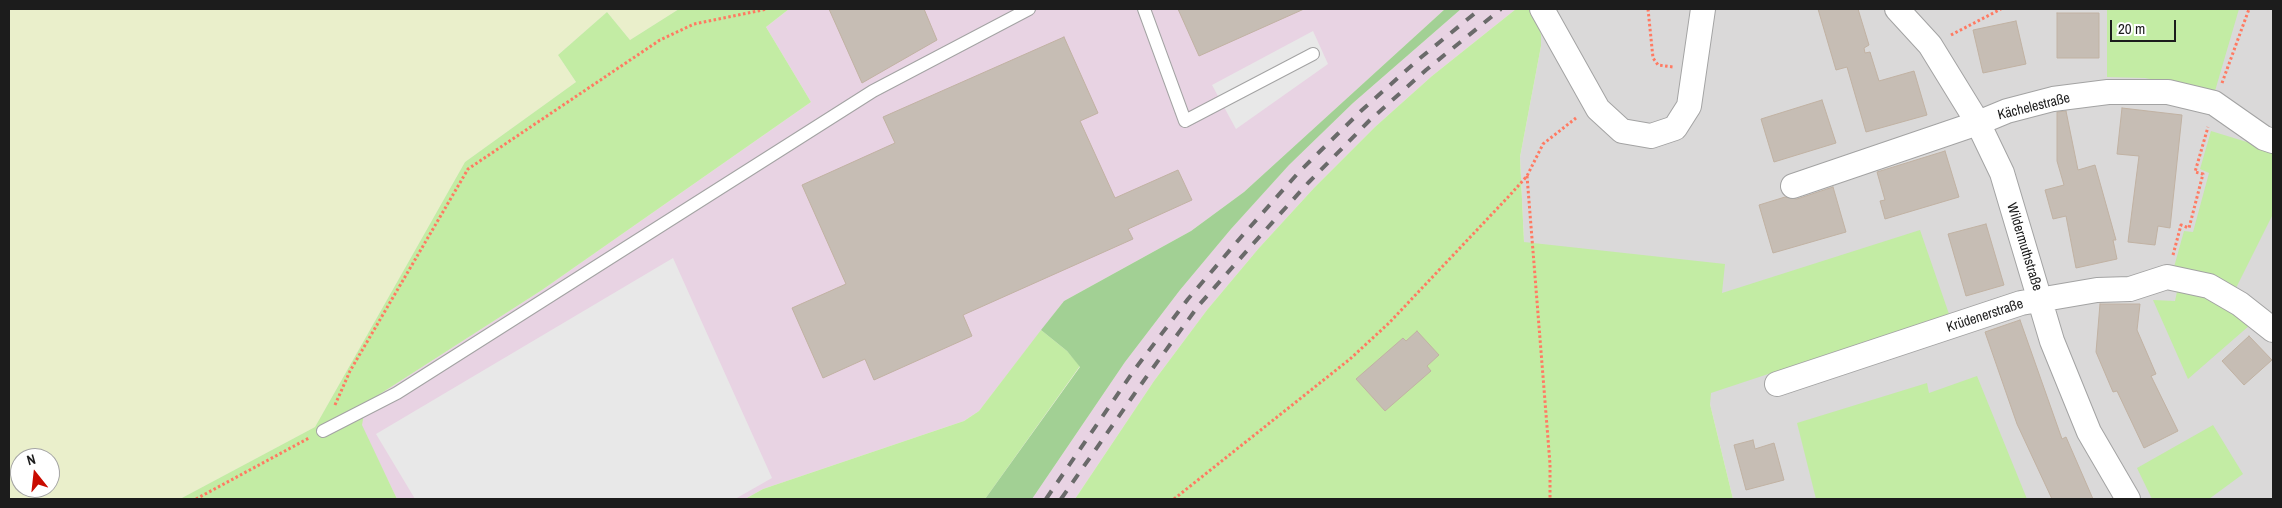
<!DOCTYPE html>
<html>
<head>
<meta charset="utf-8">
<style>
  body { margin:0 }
  #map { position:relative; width:2282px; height:508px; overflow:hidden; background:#eeebe1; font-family:"Archivo Narrow",sans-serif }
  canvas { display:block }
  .frame { position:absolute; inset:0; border:10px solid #1c1c1c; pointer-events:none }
  .north { position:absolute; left:10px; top:448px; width:50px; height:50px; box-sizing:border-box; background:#fff; border:1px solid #a4a4a4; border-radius:50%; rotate:344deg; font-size:14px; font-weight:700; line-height:20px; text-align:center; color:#1c1c1c }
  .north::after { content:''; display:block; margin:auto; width:18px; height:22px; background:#c90b00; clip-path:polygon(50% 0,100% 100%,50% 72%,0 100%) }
  .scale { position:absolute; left:2110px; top:20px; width:66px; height:22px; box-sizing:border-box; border:2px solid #1c1c1c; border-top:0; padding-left:6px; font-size:15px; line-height:18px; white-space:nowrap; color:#1c1c1c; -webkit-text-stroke:4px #fff; paint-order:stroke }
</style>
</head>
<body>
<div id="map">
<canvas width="2282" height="508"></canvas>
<div class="frame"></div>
<div class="north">N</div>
<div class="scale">20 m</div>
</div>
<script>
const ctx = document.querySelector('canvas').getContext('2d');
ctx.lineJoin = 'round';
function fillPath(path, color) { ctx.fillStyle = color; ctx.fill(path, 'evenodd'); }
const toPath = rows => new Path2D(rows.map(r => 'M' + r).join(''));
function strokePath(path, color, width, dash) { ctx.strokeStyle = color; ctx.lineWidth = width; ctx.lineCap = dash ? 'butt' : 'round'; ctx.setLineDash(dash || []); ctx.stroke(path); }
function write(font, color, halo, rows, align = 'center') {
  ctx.font = font + ' "Archivo Narrow",sans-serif'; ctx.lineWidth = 4; ctx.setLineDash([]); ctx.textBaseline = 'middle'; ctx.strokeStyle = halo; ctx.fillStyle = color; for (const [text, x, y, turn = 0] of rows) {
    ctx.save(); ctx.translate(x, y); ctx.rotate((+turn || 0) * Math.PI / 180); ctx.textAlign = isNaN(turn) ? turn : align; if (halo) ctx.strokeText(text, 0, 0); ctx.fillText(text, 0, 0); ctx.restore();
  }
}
const residential = toPath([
  [1555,9,2273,9,2273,499,1733,499,1710,404,1524,242,1520,157,1541,46,1538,20]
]);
const industrial = toPath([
  [789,9,1445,9,1244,192,1191,231,1064,301,979,411,964,421,763,489,745,499,397,499,361,425,366,403,542,290,811,102,766,27],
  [1461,9,1516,9,1432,76,1375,127,1314,188,1259,248,1207,310,1154,381,1075,499,1032,499,1125,362,1180,290,1231,229,1289,165,1353,103]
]);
const farmland = toPath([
  [9,9,679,9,630,40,607,12,558,55,576,82,465,162,315,427,180,499,9,499],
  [20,458,50,458,50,488,20,488]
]);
const grass = toPath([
  [679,9,789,9,766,27,811,102,542,290,366,403,362,425,397,499,180,499,315,427,465,162,576,82,558,55,607,12,630,40],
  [1516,9,1531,9,1538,20,1541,35,1541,46,1520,157,1524,242,1725,264,1722,293,1920,230,1949,314,1711,393,1710,404,1733,499,1075,499,1154,381,1207,310,1259,248,1314,188,1375,127,1432,76],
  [2107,9,2239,9,2215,91,2145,78,2107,77],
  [2211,131,2273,150,2273,214,2235,290,2174,267,2184,231,2193,232,2209,173,2200,169],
  [2178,287,2208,294,2250,325,2188,379,2153,300,2175,301],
  [1041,330,1067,351,1080,366,985,499,745,499,763,489,964,421,979,411],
  [1977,376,2027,499,1816,499,1797,423,1927,383,1929,393],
  [2213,425,2243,474,2209,499,2152,499,2137,468]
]);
const forest = toPath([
  [1445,9,1461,9,1353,103,1289,165,1231,229,1180,290,1125,362,1032,499,985,499,1080,367,1067,351,1041,330,1064,301,1191,231,1244,192]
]);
const parking = toPath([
  [1313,31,1328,64,1236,129,1212,85],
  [673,258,772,478,735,499,415,499,376,434]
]);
const building = toPath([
  [829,9,924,9,937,40,862,83,829,9],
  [1178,9,1304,9,1199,56,1178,9],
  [1818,9,1858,9,1869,45,1864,48,1865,53,1870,52,1879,81,1914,71,1927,115,1866,132,1847,67,1836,70,1818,9],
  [2057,13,2099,13,2099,58,2057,58,2057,13],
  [2016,21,2026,64,1983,73,1973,30,2016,21],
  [1064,37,1098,113,1080,121,1115,198,1178,170,1192,200,1128,229,1133,239,963,315,972,336,874,380,865,359,823,378,792,308,846,284,802,185,895,143,883,117,1064,37],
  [1822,100,1836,143,1774,162,1761,119,1822,100],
  [2122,108,2182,115,2170,228,2158,226,2155,245,2128,242,2139,156,2117,154,2122,108],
  [2066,111,2078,170,2095,165,2116,240,2113,240,2117,259,2076,268,2066,216,2053,219,2045,190,2064,185,2057,161,2057,112,2066,111],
  [1945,151,1959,197,1885,219,1880,201,1885,200,1877,172,1945,151],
  [1833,187,1846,232,1773,253,1759,205,1785,197,1797,199,1833,187],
  [1986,224,2004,285,1966,296,1948,234,1986,224],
  [2100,304,2140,304,2137,330,2156,374,2151,376,2178,431,2144,448,2117,391,2113,392,2096,352,2100,304],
  [2020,320,2062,439,2066,437,2093,499,2052,499,2017,424,1985,332,2020,320],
  [1417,331,1439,355,1427,366,1431,371,1385,411,1356,379,1403,338,1406,341,1417,331],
  [2249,336,2272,360,2244,385,2222,361,2249,336],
  [1753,440,1755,449,1774,443,1784,480,1746,490,1734,445,1753,440]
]);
const path = toPath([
  [1648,9,1653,58,1658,65,1673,67],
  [1951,35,2001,9],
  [2222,83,2249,9],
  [1527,176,1550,464,1550,499],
  [2173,255,2181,225,2189,228,2203,174,2195,172,2208,127],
  [335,405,350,371,468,169,660,40,694,24,767,9],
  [196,499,309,438],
  [1174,499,1350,359,1389,323,1510,195,1527,176,1543,144,1576,118]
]);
const service = toPath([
  [1144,9,1185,121,1313,54],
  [323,431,397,393,873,91,1029,9]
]);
const minor = toPath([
  [1542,9,1598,109,1622,131,1651,136,1675,128,1689,106,1703,9],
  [1897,9,1930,45,1978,123,2002,173,2052,341,2089,432,2128,499],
  [1793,186,1978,123,2007,111,2053,99,2108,92,2168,92,2214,103,2264,138,2273,141],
  [1777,384,2021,303,2097,290,2130,289,2167,277,2209,286,2240,304,2273,330]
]);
const rail = toPath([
  [1046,499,1135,369,1188,299,1242,236,1299,172,1362,110,1419,59,1480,9],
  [1061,499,1147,376,1199,305,1252,245,1308,183,1369,121,1426,70,1501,9]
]);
const streetNames = [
  ["Kächelestraße",2034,107,-14],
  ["Wildermuthstraße",2024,247,73],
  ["Krüdenerstraße",1985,316,-18]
];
fillPath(residential, '#dad9d9');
fillPath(industrial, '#e8d3e3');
fillPath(farmland, '#eaefcb');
fillPath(grass, '#c3eca4');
fillPath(forest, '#a2d094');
fillPath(parking, '#e8e8e8');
fillPath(building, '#c6bdb4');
strokePath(building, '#c1b2a3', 1);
strokePath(service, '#a3a3a3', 14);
strokePath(minor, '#a3a3a3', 26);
strokePath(path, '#ff7a62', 3, [2.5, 2.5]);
strokePath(service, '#fff', 12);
strokePath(minor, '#fff', 24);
strokePath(rail, '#6a6a6a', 4, [10, 10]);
write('14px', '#1c1c1c', '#fff', streetNames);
</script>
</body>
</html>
